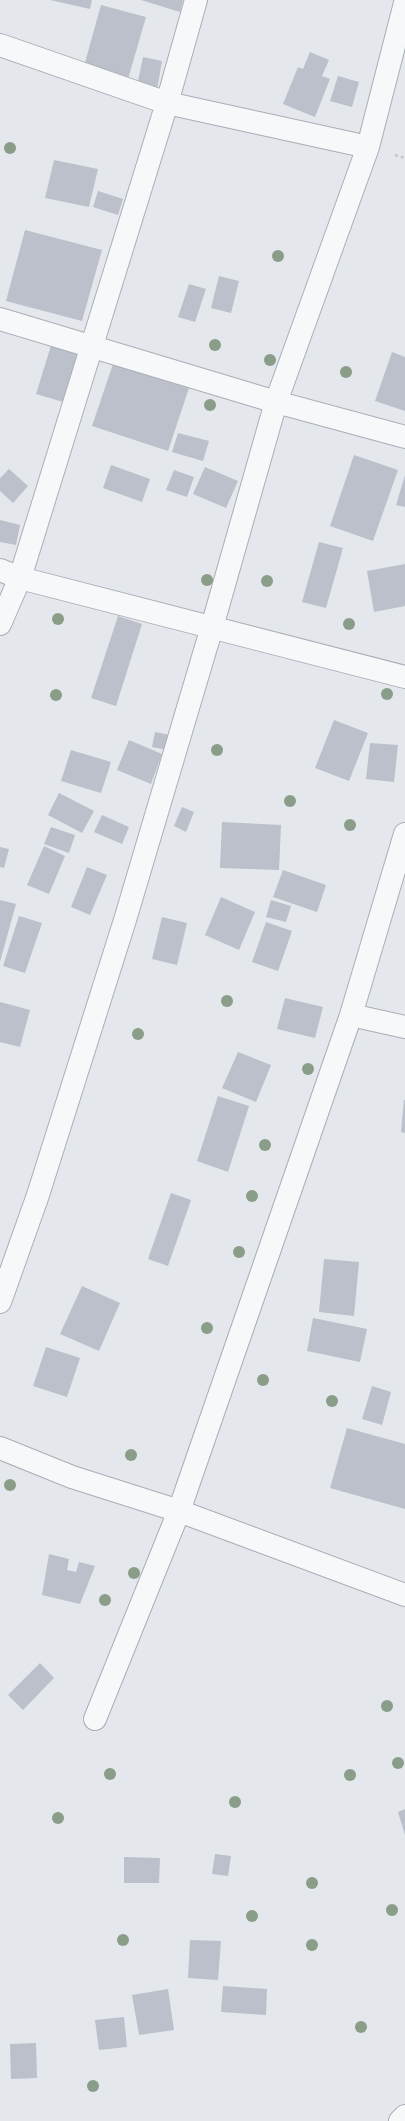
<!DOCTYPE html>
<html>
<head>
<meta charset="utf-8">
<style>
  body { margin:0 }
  canvas { display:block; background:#e4e7ec }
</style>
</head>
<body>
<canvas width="405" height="2121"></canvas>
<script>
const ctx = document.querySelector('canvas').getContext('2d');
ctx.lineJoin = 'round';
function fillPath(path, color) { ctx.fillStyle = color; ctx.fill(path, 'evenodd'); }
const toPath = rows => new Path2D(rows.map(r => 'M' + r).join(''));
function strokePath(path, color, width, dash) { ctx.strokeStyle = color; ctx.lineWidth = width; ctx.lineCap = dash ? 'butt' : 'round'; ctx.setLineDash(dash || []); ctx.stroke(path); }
const building = toPath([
  [50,0,92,0,90,9],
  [141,0,183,0,180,12],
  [101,5,146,17,128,79,84,66],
  [310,52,329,60,322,76,330,79,315,117,283,104,298,67,303,69],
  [143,57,162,61,157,90,137,86],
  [338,76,359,82,352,107,330,101],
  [54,160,98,169,89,207,45,198],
  [98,191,123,199,118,215,93,207],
  [25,230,102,250,82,321,6,301],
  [219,276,239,281,231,313,211,308],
  [189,284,206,289,195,322,178,317],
  [53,339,87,350,70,404,36,394],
  [392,352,405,357,405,411,375,401],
  [113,364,189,388,168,451,92,426],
  [178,433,209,441,203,461,172,452],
  [354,455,398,470,373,541,330,526],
  [111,465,150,479,142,502,103,488],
  [205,467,238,481,226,508,193,494],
  [9,469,28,486,13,503,0,491,0,478],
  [174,470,194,477,187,497,166,490],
  [405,475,405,507,396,505],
  [0,520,20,525,16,545,0,542],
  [319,542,343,548,326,608,302,602],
  [405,564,405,606,374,612,367,571],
  [118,616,142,624,116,706,91,698],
  [334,720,368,733,349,781,315,768],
  [155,732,170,735,168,750,152,747],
  [129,740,162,754,151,784,117,770],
  [370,743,398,745,394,782,366,779],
  [71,750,111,762,101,793,61,781],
  [59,793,94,811,82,833,48,815],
  [182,807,194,812,186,832,174,826],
  [102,815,129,827,122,844,94,832],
  [222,822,281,825,279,870,220,868],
  [51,827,75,835,69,853,44,844],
  [44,846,65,856,49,894,27,885],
  [0,847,9,849,4,868,0,867],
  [87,867,107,875,90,915,71,907],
  [283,870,326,885,317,912,273,897],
  [221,897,255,912,239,950,205,935],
  [0,900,16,904,0,962],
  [271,900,291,906,286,922,266,917],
  [19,916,42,923,25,973,3,966],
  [162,917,187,923,177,965,152,959],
  [266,922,292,931,278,971,252,962],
  [285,998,323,1007,315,1038,277,1029],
  [0,1002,30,1010,20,1047,0,1042],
  [238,1052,271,1065,256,1102,222,1088],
  [218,1096,249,1106,228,1172,197,1161],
  [404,1100,405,1100,405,1133,401,1132],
  [171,1193,191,1200,168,1266,148,1259],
  [324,1259,359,1262,354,1316,319,1312],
  [82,1286,120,1303,99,1351,60,1334],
  [313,1318,367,1329,360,1362,307,1351],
  [46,1347,80,1358,67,1397,33,1386],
  [372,1386,391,1392,382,1425,362,1419],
  [347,1428,405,1444,405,1509,330,1488],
  [49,1554,69,1559,67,1570,76,1572,79,1562,95,1566,80,1604,42,1595],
  [40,1663,54,1678,23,1710,8,1695],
  [405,1809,405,1835,398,1812],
  [215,1854,231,1856,228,1876,212,1874],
  [124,1857,160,1858,159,1883,124,1883],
  [190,1940,221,1941,218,1980,188,1978],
  [223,1986,267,1989,266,2015,221,2012],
  [168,1989,174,2030,139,2035,132,1995],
  [124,2017,127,2047,99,2050,95,2020],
  [36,2043,37,2078,11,2079,10,2044]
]);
const path = toPath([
  [395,155,405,158]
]);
const minor = toPath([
  [0,45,167,103,368,147],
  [0,319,276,402,405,437],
  [0,570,20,578,405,677],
  [0,624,20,578,167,103,196,0],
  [351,1015,405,1027],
  [0,1302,38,1195,125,920,212,627,276,402,368,147,405,3],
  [0,1448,72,1477,179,1511,405,1595],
  [95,1719,179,1511,351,1015,405,834],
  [400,2121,405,2116]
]);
const trees = [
  [10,148],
  [278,256],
  [215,345],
  [270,360],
  [346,372],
  [210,405],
  [207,580],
  [267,581],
  [58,619],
  [349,624],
  [387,694],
  [56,695],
  [217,750],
  [290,801],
  [350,825],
  [227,1001],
  [138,1034],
  [308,1069],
  [265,1145],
  [252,1196],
  [239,1252],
  [207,1328],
  [263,1380],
  [332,1401],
  [131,1455],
  [10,1485],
  [134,1573],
  [105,1600],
  [387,1706],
  [398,1763],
  [110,1774],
  [350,1775],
  [235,1802],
  [58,1818],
  [312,1883],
  [392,1910],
  [252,1916],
  [123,1940],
  [312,1945],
  [361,2027],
  [93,2086]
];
fillPath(building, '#bbc0ca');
strokePath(minor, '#a9aeb7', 24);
strokePath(path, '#c2c5cb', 2.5, [3, 3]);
strokePath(minor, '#f7f8fa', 22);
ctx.fillStyle = '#899d89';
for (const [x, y] of trees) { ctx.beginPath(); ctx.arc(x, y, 6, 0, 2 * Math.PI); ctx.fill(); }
</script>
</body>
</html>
